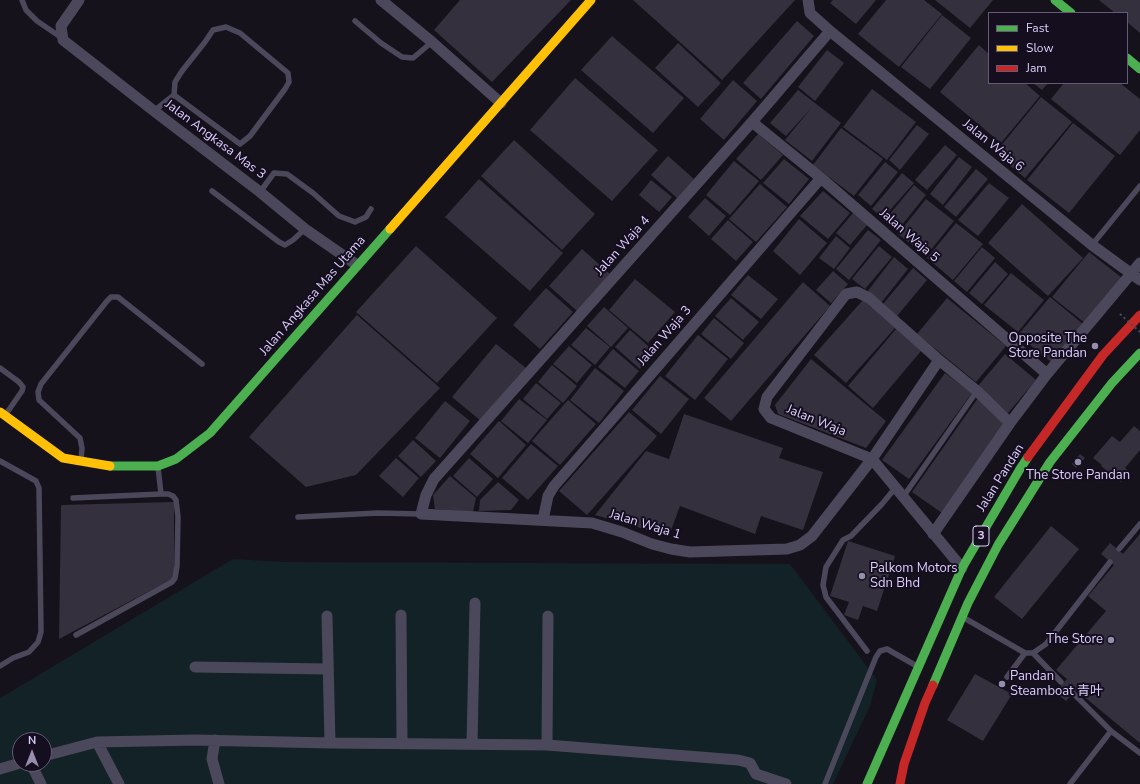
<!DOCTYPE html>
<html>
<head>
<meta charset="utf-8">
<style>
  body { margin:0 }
  #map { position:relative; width:1140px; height:784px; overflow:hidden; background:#15121b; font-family:"Nunito Sans",sans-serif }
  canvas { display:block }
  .legend { position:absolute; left:988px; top:12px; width:140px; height:72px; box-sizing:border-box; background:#140e1f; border:1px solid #645b77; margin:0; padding:5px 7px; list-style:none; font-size:12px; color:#ddcffb }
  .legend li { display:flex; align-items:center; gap:8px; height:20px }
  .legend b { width:20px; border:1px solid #645b77 }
  .north { position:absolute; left:12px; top:732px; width:40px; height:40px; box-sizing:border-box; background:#140e1f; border:1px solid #645b77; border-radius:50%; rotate:0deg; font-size:11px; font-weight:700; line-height:16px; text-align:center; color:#ddcffb }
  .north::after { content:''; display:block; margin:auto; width:14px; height:18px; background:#978dad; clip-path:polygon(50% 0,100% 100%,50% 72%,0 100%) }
</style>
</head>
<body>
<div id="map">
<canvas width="1140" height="784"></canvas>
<ul class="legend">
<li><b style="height:5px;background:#4caf50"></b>Fast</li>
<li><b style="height:5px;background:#ffc107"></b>Slow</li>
<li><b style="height:5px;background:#c62828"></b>Jam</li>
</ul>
<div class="north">N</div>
</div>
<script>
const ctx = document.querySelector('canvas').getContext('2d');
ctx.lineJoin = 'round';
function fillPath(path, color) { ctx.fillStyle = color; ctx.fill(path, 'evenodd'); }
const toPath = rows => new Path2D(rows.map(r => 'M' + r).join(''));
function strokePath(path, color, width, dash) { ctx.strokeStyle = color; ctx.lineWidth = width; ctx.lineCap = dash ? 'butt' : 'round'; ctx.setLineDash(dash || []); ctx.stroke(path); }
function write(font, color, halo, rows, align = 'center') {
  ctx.font = font + ' "Nunito Sans","Noto Sans SC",sans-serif'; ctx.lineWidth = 4; ctx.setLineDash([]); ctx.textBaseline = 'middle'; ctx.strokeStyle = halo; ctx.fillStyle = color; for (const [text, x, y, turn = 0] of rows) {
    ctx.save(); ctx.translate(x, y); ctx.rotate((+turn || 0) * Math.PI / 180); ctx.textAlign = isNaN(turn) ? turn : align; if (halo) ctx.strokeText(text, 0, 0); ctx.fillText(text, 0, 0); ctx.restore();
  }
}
const green = toPath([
  [233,559,287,562,790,564,877,680,870,706,833,784,0,784,0,698],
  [20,740,44,740,44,764,20,764]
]);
const building = toPath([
  [460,0,571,0,492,82,434,30],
  [633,0,795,0,722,80],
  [833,0,876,0,856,24,830,3],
  [886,0,924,0,942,14,899,67,858,34],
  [935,0,993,0,970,28],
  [1099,0,1140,0,1140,33,1127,22,1127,13,1115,13],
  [942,15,971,38,930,89,901,67],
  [797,21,814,36,761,99,743,83],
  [612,36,684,98,653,133,581,70],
  [678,43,721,83,698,107,655,68],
  [979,45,989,54,989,83,1025,83,1040,96,1001,143,940,92],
  [827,50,844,63,815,101,798,87],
  [575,78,658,150,612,201,530,130],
  [733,80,757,101,724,140,700,119],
  [1033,83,1048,83,1042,90],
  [1064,83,1120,83,1140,99,1140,130,1120,155,1051,99],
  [872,89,916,122,887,160,843,127],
  [798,90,841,123,812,161,785,140,812,107,786,136,770,123],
  [1041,97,1072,122,1025,178,995,153],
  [1073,123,1115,156,1069,213,1027,180],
  [917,125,929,134,900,170,889,160],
  [841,128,883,159,854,196,813,165],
  [758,134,783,155,761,180,736,159],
  [514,140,595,214,562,250,481,176],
  [945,145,957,155,927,190,915,180],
  [668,156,694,179,677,198,651,175],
  [959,157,972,167,943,205,930,194],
  [784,159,809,179,789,204,763,183],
  [734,161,759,181,730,215,706,195],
  [885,162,898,172,871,206,858,195],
  [976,169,988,179,956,217,944,207],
  [902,173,914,183,883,218,872,209],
  [479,179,563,253,530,291,445,217],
  [651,180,672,197,659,212,639,195],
  [989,183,1009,198,978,236,958,220],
  [760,184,787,207,756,242,729,219],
  [914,185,926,195,897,231,884,221],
  [823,191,850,213,828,239,800,216],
  [705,198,726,216,709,236,688,217],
  [926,199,954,221,926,256,898,234],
  [1022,204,1083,258,1048,296,988,243],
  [853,213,867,225,850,245,836,233],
  [799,219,827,243,800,275,773,251],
  [728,220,753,242,736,261,711,239],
  [956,223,983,244,953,280,927,258],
  [868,230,881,240,849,280,836,269],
  [836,236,850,248,834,269,819,258],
  [416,246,497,318,437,383,356,312],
  [879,246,892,257,865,289,852,279],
  [982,247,995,258,967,292,954,281],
  [582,249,610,274,577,311,549,286],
  [1089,252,1122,278,1085,323,1052,297],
  [894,257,908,269,881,303,867,292],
  [995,262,1008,274,982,304,969,293],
  [913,268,927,280,897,316,883,304],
  [833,271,848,284,831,303,816,290],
  [1011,273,1044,300,1018,332,984,305],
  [748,275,778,299,761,319,731,295],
  [635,279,675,312,648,343,609,310],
  [803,282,830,306,731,421,704,398],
  [546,288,573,312,540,349,513,325],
  [1050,297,1083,324,1051,362,1018,335],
  [731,298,759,322,743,340,715,316],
  [947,298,1006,346,976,382,917,334],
  [863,300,895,328,846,383,814,355],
  [604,307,628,328,611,347,587,326],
  [357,315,440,388,356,475,306,487,249,437],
  [714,318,744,343,731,359,701,334],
  [586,328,610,347,595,365,571,345],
  [896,329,921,351,873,408,848,386],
  [630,330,655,352,640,369,615,347],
  [698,335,728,359,695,400,665,376],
  [496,344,526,368,481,421,452,397],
  [569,346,592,365,577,383,553,364],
  [613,349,639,371,625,388,598,367],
  [1005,354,1036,380,1008,413,977,387],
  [811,359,886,421,866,448,778,414,775,405],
  [552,365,577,386,563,403,538,382],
  [595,368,624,391,599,423,570,400],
  [945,373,972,393,909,479,882,460],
  [660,376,689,399,661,434,632,410],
  [536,383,561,403,547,419,523,399],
  [978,398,1007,424,942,513,912,492],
  [519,399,547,420,528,443,501,421],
  [568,400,596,424,560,465,532,441],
  [445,401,470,421,440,458,415,438],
  [629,412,657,436,587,515,559,491],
  [684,414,783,448,779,458,823,472,803,530,761,516,755,534,680,506,669,536,595,515,646,451,669,459],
  [499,421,526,445,498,478,470,454],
  [1134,426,1140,431,1140,450,1125,468,1130,472,1121,482,1101,466,1102,465,1093,458,1112,436,1120,442],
  [413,440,436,461,421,477,398,456],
  [531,444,558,466,528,500,502,478],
  [1080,454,1085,458,1076,468,1072,464],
  [396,458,419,478,403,497,379,476],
  [469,458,493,479,477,497,453,476],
  [450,476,476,498,473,512,435,509,433,495],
  [498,482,519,500,511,510,479,511,480,500],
  [174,502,174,578,59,639,61,505],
  [1051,526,1079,549,1022,619,994,597],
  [1140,534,1140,743,1076,690,1066,701,1055,692,1067,679,1056,670,1106,611,1088,596,1114,565,1101,554,1110,543,1123,554],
  [848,541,895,556,877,611,863,606,858,620,844,615,849,602,830,596],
  [975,674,1012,694,983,741,947,720]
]);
const lane = toPath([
  [22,0,26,10,37,21,62,38],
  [355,21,381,43,402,57,413,58,432,42],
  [154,111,174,95,240,144,250,136,285,89,289,82,288,73,240,33,226,27,213,30,205,42,182,71,175,82,174,95],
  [212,191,279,242,285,245,293,240,305,229],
  [260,192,274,173,287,174,313,193,339,216,355,222,366,217,371,209],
  [1092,245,1140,186],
  [0,368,19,382,23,387,22,391,6,414],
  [81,460,82,448,80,438,39,400,38,392,41,384,107,301,111,297,118,297,202,364],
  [0,461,36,481,39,488,41,632,38,642,29,652,13,658,0,666],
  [903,497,977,391],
  [73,498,161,494],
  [298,517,378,513,421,514],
  [1119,549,1140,524],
  [966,619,1025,653,1033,653,1046,644,1110,562],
  [76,635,172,582,175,578,177,566,178,517,176,500,173,496,168,494,161,494,158,467],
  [867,651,826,597,823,585,826,567,843,540,851,536,882,504,896,487],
  [1033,653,1061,682],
  [1007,677,1025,653],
  [1074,694,1111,731,1140,753],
  [825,784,855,709,876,657,880,651,887,649,915,665],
  [1070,784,1111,731]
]);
const street = toPath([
  [79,0,61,26,63,40,154,111,260,192,305,229,357,265],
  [381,0,432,42,501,103],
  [808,0,810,13,830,31,1092,245,1140,280],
  [830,31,752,122,434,479,426,495,421,514,592,523,622,532,652,544,671,549,690,552,787,549,800,545,812,536,872,459,939,360],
  [752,122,821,178,1047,374],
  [543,520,548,496,554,486,821,178],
  [933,534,1010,423,1047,374,1140,263],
  [962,568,872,459,771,418,764,409,767,397,846,294,857,292,869,298,939,360,977,391,1010,423],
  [401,615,402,744],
  [327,616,330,743],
  [195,667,328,669],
  [215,740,212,759,219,784],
  [97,742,119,784],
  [472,744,475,603],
  [547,745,548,616],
  [44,756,97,742,195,740,330,743,547,745,738,760,750,763,756,774,786,784],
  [31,764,41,784],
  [0,769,20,763]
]);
const fast = toPath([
  [1055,0,1071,13],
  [1127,58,1140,69],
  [110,466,158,466,176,459,210,433,390,229],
  [933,685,968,603,998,545,1050,462,1112,383,1140,353],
  [867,784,962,568,1020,469,1028,457]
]);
const slow = toPath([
  [390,229,591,0],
  [0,412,63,458,110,466]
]);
const jam = toPath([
  [1028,457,1103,355,1140,315],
  [900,784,904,764,925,703,933,685]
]);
const pathBridge = toPath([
  [1120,314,1140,332]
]);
const markers = [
  [1095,346,4,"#978dad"],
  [1078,462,4,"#978dad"],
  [862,576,4,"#978dad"],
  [1111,640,4,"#978dad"],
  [1002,684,4,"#978dad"]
];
const shields = [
  [981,536,16]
];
const shieldNames = [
  ["3",981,536]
];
const streetNames = [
  ["Jalan Angkasa Mas 3",215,140,37],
  ["Jalan Waja 6",993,146,39],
  ["Jalan Waja 5",909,236,41],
  ["Jalan Waja 4",623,246,-48],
  ["Jalan Angkasa Mas Utama",313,296,-49],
  ["Jalan Waja 3",665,336,-49],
  ["Jalan Waja",816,421,22],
  ["Jalan Pandan",1001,478,-58],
  ["Jalan Waja 1",645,525,17]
];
const poiNames = [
  ["Opposite The",1087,339],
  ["Store Pandan",1087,354],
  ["The Store Pandan",1078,476,"center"],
  ["Palkom Motors",870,569,"left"],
  ["Sdn Bhd",870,584,"left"],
  ["The Store",1103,640],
  ["Pandan",1010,677,"left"],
  ["Steamboat 青叶",1010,692,"left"]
];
fillPath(green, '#122226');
fillPath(building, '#35303d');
strokePath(lane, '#4c485b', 5.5);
strokePath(street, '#4c485b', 11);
strokePath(fast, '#4caf50', 9);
strokePath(slow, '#ffc107', 9);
strokePath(jam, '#c62828', 9);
strokePath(pathBridge, '#474e5c', 2, [2, 3]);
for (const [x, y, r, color] of markers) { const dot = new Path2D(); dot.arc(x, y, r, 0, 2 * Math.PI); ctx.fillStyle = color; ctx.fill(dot); strokePath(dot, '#140e1f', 1.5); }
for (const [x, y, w] of shields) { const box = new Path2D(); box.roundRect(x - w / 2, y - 10, w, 20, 3); ctx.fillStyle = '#140e1f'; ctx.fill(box); strokePath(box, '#ddcffb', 1); }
write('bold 12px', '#ddcffb', null, shieldNames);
write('13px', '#ddcffb', '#140e1f', streetNames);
write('13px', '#ddcffb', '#140e1f', poiNames, 'right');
</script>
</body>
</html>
